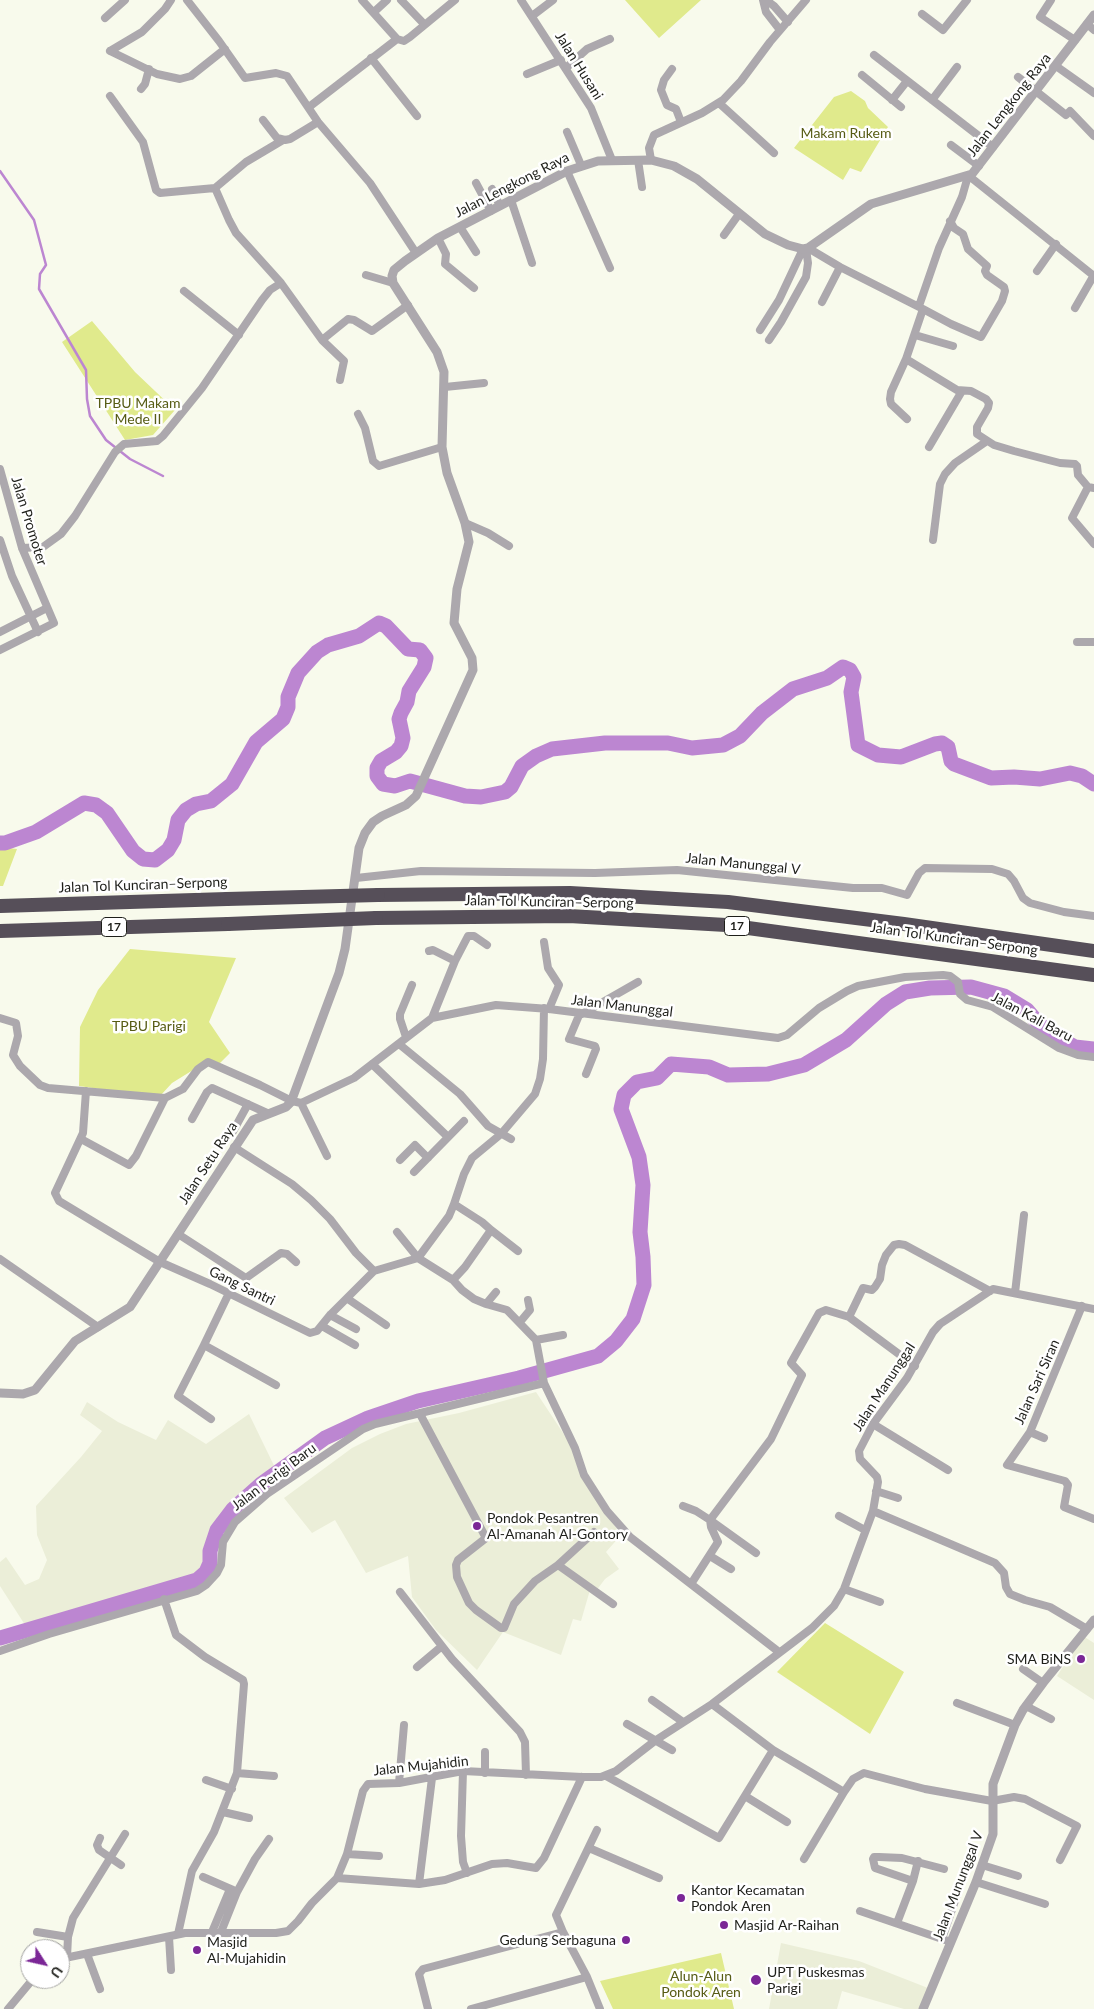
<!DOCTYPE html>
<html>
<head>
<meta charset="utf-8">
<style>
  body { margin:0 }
  #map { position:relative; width:1094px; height:2009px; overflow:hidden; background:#f8faec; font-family:Lato,sans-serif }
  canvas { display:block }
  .north { position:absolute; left:20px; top:1939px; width:50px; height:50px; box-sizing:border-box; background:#fff; border:1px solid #a5a5a3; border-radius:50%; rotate:125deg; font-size:14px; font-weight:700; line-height:20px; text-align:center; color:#1e1f1a }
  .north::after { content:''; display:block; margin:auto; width:18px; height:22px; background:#7b2796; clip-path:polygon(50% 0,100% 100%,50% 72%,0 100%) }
</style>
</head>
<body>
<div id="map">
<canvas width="1094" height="2009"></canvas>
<div class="north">U</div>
</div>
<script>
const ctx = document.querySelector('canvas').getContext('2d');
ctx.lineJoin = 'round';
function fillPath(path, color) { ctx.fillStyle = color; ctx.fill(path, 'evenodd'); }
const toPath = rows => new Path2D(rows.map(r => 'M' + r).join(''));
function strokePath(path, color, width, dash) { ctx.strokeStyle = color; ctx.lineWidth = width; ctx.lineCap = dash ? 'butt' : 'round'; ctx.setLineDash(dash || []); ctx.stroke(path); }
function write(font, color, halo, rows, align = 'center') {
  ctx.font = font + ' Lato,sans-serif'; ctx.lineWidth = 5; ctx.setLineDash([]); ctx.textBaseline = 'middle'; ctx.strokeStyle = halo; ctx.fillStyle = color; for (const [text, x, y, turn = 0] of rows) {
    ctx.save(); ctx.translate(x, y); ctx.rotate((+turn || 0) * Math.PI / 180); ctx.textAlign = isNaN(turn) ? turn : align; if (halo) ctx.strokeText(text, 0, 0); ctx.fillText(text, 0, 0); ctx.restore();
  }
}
const built = toPath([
  [536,1392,573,1448,581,1475,621,1535,606,1552,619,1569,605,1579,596,1591,590,1590,581,1621,573,1619,561,1655,503,1632,477,1670,436,1630,412,1597,408,1556,366,1573,335,1520,312,1533,284,1498,352,1448,380,1434,406,1424,459,1413],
  [87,1402,118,1422,156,1440,168,1420,206,1444,249,1414,280,1478,228,1508,220,1519,205,1572,181,1584,158,1585,27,1628,0,1586,0,1562,6,1557,25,1585,39,1579,47,1560,37,1535,36,1506,81,1457,102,1431,80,1415],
  [1083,1636,1094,1643,1094,1700,1057,1676],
  [781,1943,859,1961,928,1988,921,2009,904,2009,842,1991,837,2009,769,2009]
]);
const green = toPath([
  [625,0,701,0,659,38],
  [851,91,865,101,868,108,888,127,861,172,850,168,843,180,794,148,834,97],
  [92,321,135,372,175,410,153,435,125,440,62,342],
  [0,847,17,849,3,886,0,886],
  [130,949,236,958,209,1022,230,1053,218,1065,206,1062,172,1083,161,1095,148,1096,79,1086,80,1027,98,990],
  [825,1623,904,1672,870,1734,777,1672],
  [721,1953,734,2009,613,2009,600,1981]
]);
const stream = toPath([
  [0,171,34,220,46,265,40,274,39,289,86,370,87,399,90,416,106,440,130,459,163,476]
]);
const river = toPath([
  [0,843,5,843,36,832,84,803,96,805,107,813,133,851,143,859,155,860,168,850,174,840,178,820,186,810,196,804,211,801,232,784,256,742,283,719,288,707,288,697,298,673,317,652,328,645,359,636,379,623,386,626,408,649,420,650,426,658,424,667,409,691,407,702,401,713,399,719,403,738,401,746,396,752,381,761,377,768,377,776,383,784,395,786,410,781,465,796,481,797,505,792,511,787,522,766,536,756,552,749,605,743,668,743,692,748,723,745,740,736,762,713,793,689,827,678,843,667,850,670,854,677,851,692,858,745,878,755,901,757,935,744,942,743,948,747,951,761,954,764,991,778,1014,777,1040,779,1070,773,1082,776,1094,784],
  [0,1638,197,1580,206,1572,210,1563,210,1551,217,1530,233,1509,261,1484,325,1438,368,1418,418,1401,519,1378,598,1356,616,1341,633,1319,644,1285,643,1257,640,1232,643,1185,639,1157,621,1109,624,1095,637,1082,657,1078,671,1064,709,1067,728,1075,768,1074,804,1065,846,1040,886,1004,905,992,930,988,971,987,1004,996,1027,1010,1039,1024,1059,1038,1075,1047,1094,1049]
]);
const minor = toPath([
  [187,0,219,41,245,78,276,73,287,76,318,122,370,183,416,253],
  [362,0,397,39,404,41,410,37,455,0],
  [401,0,424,24],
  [521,0,591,108,612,160],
  [763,0,766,12,780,30],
  [766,0,774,6,788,22],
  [1051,0,1040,17,1075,40],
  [374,12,387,0],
  [922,14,943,30,967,0],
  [532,16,553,0],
  [105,18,125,0],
  [1087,24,1094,30],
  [110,51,157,74,180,79,191,76,225,49],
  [110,51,142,32,165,9,171,0],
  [874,55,993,147],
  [371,58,417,116],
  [1056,66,1094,93],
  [566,68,587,49,610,39],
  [672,69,664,80,661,90,667,105,676,109,681,122],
  [527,74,561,60],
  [862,75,901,107],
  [1018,77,1066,115,1070,111,1094,136],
  [141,89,145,84,149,69],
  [110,96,143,142,156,190,160,193,215,188,246,162,283,140],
  [892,100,907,81],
  [932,100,957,67],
  [719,103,774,153],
  [309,107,397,39],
  [263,120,277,138,285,140,290,139,318,122],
  [567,132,581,165],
  [951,145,979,166],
  [638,160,642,187],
  [651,160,649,148,654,135,702,113,723,100,741,81,770,42,806,0],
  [567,171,610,268],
  [969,176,1094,276],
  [476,183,491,211],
  [215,188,229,220,236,233,281,283,322,340,344,361,340,380],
  [492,189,500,206],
  [511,200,532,263],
  [460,227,476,252],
  [724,235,739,214],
  [438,238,446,254,445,264,474,288],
  [808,248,840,267,923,309,906,359,957,390,971,391,986,399,989,403,988,408,977,427,977,434,994,445,1014,451,1060,463,1075,464,1077,466,1078,475,1088,487,1094,488],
  [1037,271,1056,244],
  [366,275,393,283],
  [184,291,239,335],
  [822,302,840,267],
  [919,306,939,248,962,197,968,176],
  [1075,308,1094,275],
  [923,309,951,324,981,337,1002,301,1005,291,1004,287,987,275,985,271,987,266,968,249,963,234,954,228,950,221],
  [760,330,779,300,803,249],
  [915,335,953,346],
  [322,340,348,319,354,320,372,331,408,305],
  [769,340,781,322,806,277,808,263,806,249],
  [906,359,891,392,890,399,891,404,907,419],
  [445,387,484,383],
  [358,414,365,428,373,461,379,466,442,447],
  [929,447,962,391],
  [0,469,22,548,54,623,0,650],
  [1088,487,1072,518,1094,544],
  [465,523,488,533,509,546],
  [0,540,12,576,38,632],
  [933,540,940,484,945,474,955,463,987,441],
  [22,548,43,547,61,534,75,516,115,452,124,444,157,441,163,436,202,388,262,300,270,290,281,283],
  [0,632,47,608],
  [1077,642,1094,642],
  [356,878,421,871,595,873,677,870,853,888,882,888,907,895,919,873,925,868,992,869,1008,874,1014,881,1023,898,1030,903,1064,912,1094,916],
  [544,942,548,968,559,985,549,1009],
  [429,951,433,950,455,961],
  [580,1013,569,1039,595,1046,596,1049,586,1074],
  [582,1014,638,982],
  [0,1018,16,1023,18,1036,13,1055,20,1066,40,1085,48,1088,165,1098],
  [432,1018,455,961,468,936,474,936,487,945],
  [406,1037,400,1019,400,1014,412,985],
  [399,1044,460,1094,488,1126,511,1139],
  [372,1064,448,1137],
  [86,1091,83,1133,55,1193,59,1201,160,1262,210,1284,310,1333,317,1331,330,1315,374,1271],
  [301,1103,327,1156],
  [192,1119,207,1092,212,1088,267,1113],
  [231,1135,248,1104],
  [81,1139,129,1165,136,1156,165,1098,183,1089,198,1069,208,1062,260,1085,292,1101,301,1103,354,1078,432,1018,496,1005,549,1009,778,1038,787,1035,819,1008,847,991,858,986,905,977,943,975,950,976,958,982,960,994,967,1000,993,1007,1059,1048,1078,1055,1094,1057],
  [234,1147,292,1184,311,1200,330,1219,356,1253,374,1271,418,1258,453,1280,462,1290,474,1299,486,1304,507,1310,536,1340,544,1383,575,1448,584,1475,607,1511,630,1537,779,1652],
  [400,1160,415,1145,428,1158],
  [414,1172,464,1121],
  [491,1230,518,1251],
  [397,1232,418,1258,449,1216,454,1204],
  [178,1234,246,1278,281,1253,287,1254,296,1262],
  [0,1259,98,1327],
  [453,1280,465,1267,491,1230,482,1222,454,1204,464,1174,472,1158,501,1134,535,1094,540,1079,543,1059,544,1008],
  [229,1293,204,1345,276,1385],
  [1015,1293,1024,1215],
  [348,1299,386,1325],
  [486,1304,496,1292],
  [1082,1306,1030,1432,1007,1465,1065,1481,1068,1485,1064,1507,1094,1519],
  [330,1315,356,1329],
  [849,1317,863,1288,872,1290,875,1287,880,1279,882,1265,886,1255,894,1245,899,1244,905,1245,990,1291],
  [520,1322,530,1310,528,1300],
  [322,1326,355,1345],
  [536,1340,563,1335],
  [204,1345,178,1396,211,1419],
  [420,1414,486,1538,458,1560,456,1565,457,1577,469,1603,476,1610,501,1628,504,1628,514,1604,535,1581,558,1565,613,1604],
  [873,1424,948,1470],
  [1030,1432,1044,1438],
  [876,1491,898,1498],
  [683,1506,696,1511,710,1520,756,1553],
  [873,1511,995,1563,1004,1573,1006,1587,1010,1594,1025,1600,1050,1607,1087,1629],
  [839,1516,865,1530],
  [710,1556,731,1569],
  [558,1565,594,1532],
  [691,1584,718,1542,711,1527,710,1520,771,1439,802,1375,791,1363,819,1313,826,1310,849,1317,915,1366],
  [844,1589,880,1602],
  [400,1592,452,1659,520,1732,525,1742,526,1775],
  [164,1599,176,1635,205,1657,243,1680,244,1684,237,1773,214,1832,192,1871,178,1934],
  [0,1651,49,1634,197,1591,206,1585,217,1573,221,1565,223,1542,235,1522,267,1494,363,1429,375,1424,544,1383],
  [417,1667,442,1646],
  [1023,1669,1043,1683],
  [652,1700,683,1722],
  [957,1703,1015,1725],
  [712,1704,773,1750,844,1792],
  [1026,1706,1051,1719],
  [627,1724,672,1750],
  [463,1771,461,1836,463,1862,467,1873],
  [237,1773,274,1776],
  [485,1773,485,1752],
  [606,1776,719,1838,773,1750],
  [206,1780,232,1789],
  [399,1783,404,1725],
  [745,1796,787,1822],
  [223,1812,249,1818],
  [100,1838,97,1845,99,1850,121,1865],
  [589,1848,659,1878],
  [347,1854,379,1856],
  [804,1859,844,1792,853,1779,864,1773,925,1789,992,1801,1014,1797,1025,1799,1077,1826,1060,1860],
  [982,1865,1018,1876],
  [203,1877,233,1890],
  [337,1878,419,1884,445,1880,492,1864,507,1863,536,1868,544,1858,582,1777],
  [913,1881,875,1868,873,1859,874,1857,879,1857,902,1858,944,1869],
  [976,1882,1045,1904],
  [419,1884,432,1778],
  [860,1911,951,1942],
  [897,1923,913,1881,918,1861],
  [37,1932,68,1937],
  [212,1932,230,1889],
  [221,1932,237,1892,255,1859,269,1839],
  [563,1932,556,1915,597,1830],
  [169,1937,171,1970],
  [942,1939,959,1889],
  [87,1954,100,1989],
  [67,1957,68,1937,73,1918,125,1834],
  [60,1959,185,1933,276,1933,288,1931,298,1921,312,1903,337,1878,347,1854,363,1791,368,1784,399,1783,463,1771,582,1777,601,1777,616,1771,656,1740,712,1704,812,1628,834,1606,844,1589,873,1511,878,1482,877,1477,860,1459,859,1451,873,1424,907,1378,933,1332,940,1324,993,1289,1094,1309],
  [8,2009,33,1979],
  [428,2009,419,1974,423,1969,563,1932,587,1977,600,2009],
  [471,2009,587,1977]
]);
const tertiary = toPath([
  [0,1393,23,1394,35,1390,75,1341,130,1307,253,1120,286,1107,291,1102,339,973,345,949,359,848,365,833,373,822,382,816,406,805,416,796,473,670,472,658,454,623,457,589,469,542,465,523,447,473,442,447,444,372,437,352,393,283,392,276,394,270,405,261,438,238,567,171,598,161,651,160,674,166,697,179,765,234,788,245,803,249,808,248,871,204,972,174,1094,15],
  [923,2009,976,1882,993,1834,993,1784,1015,1725,1023,1710,1043,1683,1094,1620]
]);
const motorway = toPath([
  [378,895,570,893,728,902,904,924,1094,951],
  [0,906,227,899],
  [376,918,569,916,726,925,1094,975],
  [0,931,228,924]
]);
const motorwayBridge = toPath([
  [227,899,378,895],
  [228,924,376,918]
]);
const markers = [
  [477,1526,5,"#7b2796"],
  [1081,1659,5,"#7b2796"],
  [681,1898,5,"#7b2796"],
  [724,1925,5,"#7b2796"],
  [626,1940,5,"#7b2796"],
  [197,1950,5,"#7b2796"],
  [756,1980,6,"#7b2796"]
];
const shields = [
  [737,926,25],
  [114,927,25]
];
const shieldNames = [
  ["17",737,926],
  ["17",114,927]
];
const streetNames = [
  ["Jalan Husani",579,66,58],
  ["Jalan Lengkong Raya",1009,105,-52],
  ["Jalan Lengkong Raya",512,185,-27],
  ["Jalan Promoter",29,521,73],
  ["Jalan Manunggal V",743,864,6],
  ["Jalan Tol Kunciran–Serpong",143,885,-2],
  ["Jalan Tol Kunciran–Serpong",549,902,1],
  ["Jalan Tol Kunciran–Serpong",954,939,8],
  ["Jalan Manunggal",622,1006,7],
  ["Jalan Kali Baru",1032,1017,28],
  ["Jalan Setu Raya",208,1163,-57],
  ["Gang Santri",242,1286,26],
  ["Jalan Sari Siran",1037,1382,-66],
  ["Jalan Manunggal",884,1387,-57],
  ["Jalan Perigi Baru",274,1477,-37],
  ["Jalan Mujahidin",421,1766,-6],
  ["Jalan Mununggal V",958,1886,-69]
];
const parkNames = [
  ["Makam Rukem",846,133],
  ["TPBU Makam",138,403],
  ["Mede II",138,419],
  ["TPBU Parigi",149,1026],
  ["Alun-Alun",701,1976],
  ["Pondok Aren",701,1992]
];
const poiNames = [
  ["Pondok Pesantren",487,1518],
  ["Al-Amanah Al-Gontory",487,1534],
  ["SMA BiNS",1071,1659,"right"],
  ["Kantor Kecamatan",691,1890],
  ["Pondok Aren",691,1906],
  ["Masjid Ar-Raihan",734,1925],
  ["Gedung Serbaguna",616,1940,"right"],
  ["Masjid",207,1942],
  ["Al-Mujahidin",207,1958],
  ["UPT Puskesmas",767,1972],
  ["Parigi",767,1988]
];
fillPath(built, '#ebeed8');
fillPath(green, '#e0ea8c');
strokePath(stream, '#bc86d1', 2.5);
strokePath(river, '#bc86d1', 15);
strokePath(minor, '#aca8ad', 8);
strokePath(tertiary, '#aca8ad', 9);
strokePath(motorway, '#564f59', 14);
strokePath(motorwayBridge, '#564f59', 14);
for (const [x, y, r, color] of markers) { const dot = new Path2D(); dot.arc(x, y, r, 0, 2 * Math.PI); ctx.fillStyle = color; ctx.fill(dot); strokePath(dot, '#fff', 2); }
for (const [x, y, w] of shields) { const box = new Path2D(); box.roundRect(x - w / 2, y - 9.5, w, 19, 4); ctx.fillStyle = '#fff'; ctx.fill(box); strokePath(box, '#1e1f1a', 1); }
write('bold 12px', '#1e1f1a', null, shieldNames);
write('14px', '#1e1f1a', '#fff', streetNames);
write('14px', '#575c15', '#fff', parkNames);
write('14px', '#1e1f1a', '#fff', poiNames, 'left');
</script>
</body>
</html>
